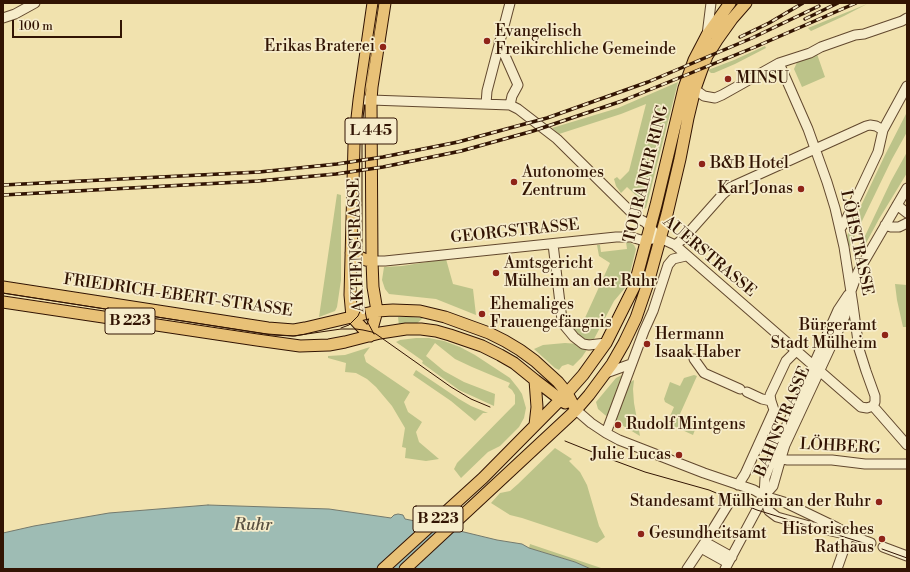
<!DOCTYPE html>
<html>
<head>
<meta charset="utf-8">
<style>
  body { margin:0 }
  #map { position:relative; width:910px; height:572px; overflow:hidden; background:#f1e2ae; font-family:"Libre Bodoni",serif }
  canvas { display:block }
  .frame { position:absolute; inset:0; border:4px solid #321403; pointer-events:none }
  .scale { position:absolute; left:12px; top:20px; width:110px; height:18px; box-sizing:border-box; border:2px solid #321403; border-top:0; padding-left:5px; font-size:12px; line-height:14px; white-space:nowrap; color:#321403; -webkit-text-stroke:3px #f6ecca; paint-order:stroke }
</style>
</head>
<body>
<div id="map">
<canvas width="910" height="572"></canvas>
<div class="frame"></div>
<div class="scale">100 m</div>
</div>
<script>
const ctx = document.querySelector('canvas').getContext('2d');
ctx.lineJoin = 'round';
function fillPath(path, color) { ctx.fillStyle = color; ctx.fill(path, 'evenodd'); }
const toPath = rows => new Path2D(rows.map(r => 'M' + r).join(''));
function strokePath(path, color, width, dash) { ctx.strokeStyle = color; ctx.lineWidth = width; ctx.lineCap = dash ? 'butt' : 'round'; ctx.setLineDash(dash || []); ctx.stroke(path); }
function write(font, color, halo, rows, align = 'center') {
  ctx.font = font + ' "Libre Bodoni",serif'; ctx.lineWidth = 3.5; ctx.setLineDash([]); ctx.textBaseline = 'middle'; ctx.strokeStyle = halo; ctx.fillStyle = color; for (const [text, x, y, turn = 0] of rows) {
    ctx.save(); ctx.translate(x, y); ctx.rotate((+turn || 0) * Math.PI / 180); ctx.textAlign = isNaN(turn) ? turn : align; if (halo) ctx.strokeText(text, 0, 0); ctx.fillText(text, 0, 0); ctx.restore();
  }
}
const green = toPath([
  [867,4,844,16,811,31,808,28],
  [765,46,766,48,735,64,714,73,711,73,708,70,734,60],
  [817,54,825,77,802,87,794,69,798,60],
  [678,82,646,208,643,209,639,210,636,208,642,201,627,187,621,193,616,186,614,179,617,177,620,180,629,171,646,104,621,114,559,134,552,128,618,108],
  [907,112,907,132,892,159,848,250,846,238,849,231,885,155],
  [907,152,907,173,879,219,858,258,856,255,891,181],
  [337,194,341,195,341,280,337,307,335,311,319,317],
  [626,242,631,243,634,245,636,249,630,273,625,288,614,301,603,322,594,339,588,340,584,339,576,332,572,327,570,322,584,320,610,263,599,256,597,245,600,245,601,252,627,249],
  [446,259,453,284,473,289,476,315,436,299,389,294,385,289,382,280,384,267,402,266],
  [895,284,907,285,907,327,903,327,897,300],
  [398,317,411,317,423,318,415,325,399,326],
  [416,338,429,338,444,341,460,347,475,355,510,378,518,388,522,394,526,408,524,418,519,427,500,446,488,452,461,478,454,469,457,463,515,404,515,395,512,390,508,387,510,383,472,367,455,359,435,343,426,356,444,371,464,382,495,394,494,406,459,390,422,363,423,361,396,342,400,340],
  [565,343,580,344,588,348,582,357,573,366,568,364,562,366,559,370,555,368,534,349,543,345],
  [370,347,364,355,366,362,410,392,404,402,408,412,422,422,416,432,419,442,439,459,426,461,405,458,406,448,402,447,405,428,392,406,376,387,367,379,356,373,345,372,346,363,328,358,328,356,345,355],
  [416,370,459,399,471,406,488,413,483,413,475,421,451,401,413,375],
  [624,374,629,383,634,380,633,389,634,403,640,436,605,415,598,409,596,402,616,378],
  [694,375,697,376,680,414,698,422,693,435,667,423,674,407,665,402,664,399,670,382,680,386,684,378],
  [555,448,572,459,569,461,580,472,587,485,599,526,605,537,597,543,522,518,510,515,491,503,500,493,510,491,518,484],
  [530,544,604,569,591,569,575,562,529,548]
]);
const water = toPath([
  [208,505,329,509,391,518,394,515,398,514,403,515,405,519,435,525,497,540,522,544,529,548,575,562,591,569,3,569,3,533,34,526,109,513,208,505]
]);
const minor = toPath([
  [3,18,15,14,35,3],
  [707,35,711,3],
  [499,42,518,85,512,96,510,105],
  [779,63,808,129,827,182,835,208,844,247,853,305,859,349,866,371,875,396,875,402,873,406],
  [695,89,697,91,704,96,715,98,722,95,779,63,810,53,821,47,855,35,864,34,902,21,907,18],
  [359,100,371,100,510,105,518,109,557,139,637,218,645,222,660,238,675,245,861,407,867,408,873,406],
  [486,104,487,91,510,3],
  [897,205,907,213],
  [885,225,891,227,899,227,907,223],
  [840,229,845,222,878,152,883,130,907,86],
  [553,244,562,320,564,325,574,337,583,344,589,345,606,343],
  [675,245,683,239,723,194,731,187,866,126,870,125,876,126,883,130],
  [372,261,385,261,616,237,631,237,641,240,653,239],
  [848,295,838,310,773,456,765,478,764,496,769,511,777,517,813,527,849,535,871,543],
  [694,359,704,373,740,389],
  [606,373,631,364],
  [747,392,762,399,771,401],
  [873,406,907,445],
  [576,410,591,423,606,433,619,440,704,473,754,490,764,496,784,502,836,527,843,531],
  [606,433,644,331,653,311,668,265,673,259,686,256],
  [776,457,787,460,832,460,865,464,907,464],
  [738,485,745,474,774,410,771,401,770,395,786,361,796,351],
  [705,542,732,557],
  [883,547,907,556],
  [701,548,728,563],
  [687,569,705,542,729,503],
  [725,569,764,496,773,486,781,458,785,445,845,316,851,291,858,272,907,188],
  [837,569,849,535]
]);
const major = toPath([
  [351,253,366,260,372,261],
  [3,287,268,328,294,330,305,328,377,311,393,310,420,311,445,317,489,333,505,341,520,350,535,361,558,382,567,393,576,410],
  [3,302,257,340,300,346,329,345,345,342,380,333,406,329,421,329,436,331,450,335,482,346,500,355,514,363,535,380,565,403],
  [370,336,352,317,350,295,354,145,359,100,373,3],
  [370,336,377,311,373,287,372,261,371,100,372,87,385,3],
  [535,380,537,407,535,425],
  [383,569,483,478,567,393,583,375,606,343,634,287,656,205,684,88,694,60,707,35,730,3],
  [405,569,576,410,589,395,612,364,624,343,636,318,648,283,667,214,680,159,688,118,695,89,701,72,707,56,717,40,732,19,746,3]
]);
const tram = toPath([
  [3,293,272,335,293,336,341,329,356,329,363,330,372,332,376,334,451,387,471,399,490,407],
  [341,328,349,325,358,316,361,309,362,303],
  [374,334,367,321,364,306,362,289,362,117,365,88,378,3],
  [565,441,610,459,645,472,709,490,757,510,870,545],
  [882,549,907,558]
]);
const rail = toPath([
  [805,19,838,3],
  [740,37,769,23,803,3],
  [3,185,259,172,337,164,383,157,458,142,547,118,648,82,752,38,819,6],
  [3,195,258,181,336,174,383,167,461,151,533,131,622,101,755,47,856,3]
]);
const markers = [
  [487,41,4,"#8f2418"],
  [383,47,4,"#8f2418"],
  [728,79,4,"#8f2418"],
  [702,164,4,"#8f2418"],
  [514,182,4,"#8f2418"],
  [801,189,4,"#8f2418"],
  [496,273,4,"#8f2418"],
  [482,314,4,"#8f2418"],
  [885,335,4,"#8f2418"],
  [647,344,4,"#8f2418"],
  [618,425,4,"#8f2418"],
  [679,455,4,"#8f2418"],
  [879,502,4,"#8f2418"],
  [641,534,4,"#8f2418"],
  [882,539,4,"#8f2418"]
];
const shields = [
  [371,131,52],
  [130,321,50],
  [438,519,50]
];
const shieldNames = [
  ["L 445",371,131],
  ["B 223",130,321],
  ["B 223",438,519]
];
const poiNames = [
  ["Evangelisch",495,32],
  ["Freikirchliche Gemeinde",495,50],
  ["Erikas Braterei",375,47,"right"],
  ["MINSU",736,79],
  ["B&B Hotel",710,164],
  ["Autonomes",522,173],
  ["Zentrum",522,191],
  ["Karl Jonas",793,189,"right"],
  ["Amtsgericht",504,264],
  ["Mülheim an der Ruhr",504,282],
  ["Ehemaliges",490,305],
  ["Frauengefängnis",490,323],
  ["Bürgeramt",877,326,"right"],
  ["Stadt Mülheim",877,344,"right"],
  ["Hermann",655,335],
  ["Isaak Haber",655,353],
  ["Rudolf Mintgens",626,425],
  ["Julie Lucas",671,455,"right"],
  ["Standesamt Mülheim an der Ruhr",871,502,"right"],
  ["Historisches",874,530,"right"],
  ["Rathaus",874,548,"right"],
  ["Gesundheitsamt",649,534]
];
const streetNames = [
  ["TOURAINER RING",647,174,-76],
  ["GEORGSTRASSE",515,232,-6],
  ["LÖHSTRASSE",856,243,78],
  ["AKTIENSTRASSE",357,245,-92],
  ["AUERSTRASSE",709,257,40],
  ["FRIEDRICH-EBERT-STRASSE",178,296,8],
  ["BAHNSTRASSE",783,422,-67],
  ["LÖHBERG",840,447,3]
];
const waterNames = [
  ["Ruhr",253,526]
];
fillPath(green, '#bcc389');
fillPath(water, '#9ebcb4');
strokePath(water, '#73796d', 1);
strokePath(minor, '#62482e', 11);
strokePath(major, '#321403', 13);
strokePath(minor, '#f6ecca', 9);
strokePath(major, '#e8c177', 11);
strokePath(tram, '#321403', 1);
strokePath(rail, '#321403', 3.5);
strokePath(rail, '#f6ecca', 2, [6]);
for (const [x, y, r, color] of markers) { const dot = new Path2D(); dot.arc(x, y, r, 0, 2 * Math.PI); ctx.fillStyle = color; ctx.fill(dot); strokePath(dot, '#f6ecca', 1.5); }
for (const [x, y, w] of shields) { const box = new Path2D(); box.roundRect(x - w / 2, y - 13, w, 26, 3); ctx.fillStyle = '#f6ecca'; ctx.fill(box); strokePath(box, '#321403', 1); }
write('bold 15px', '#321403', null, shieldNames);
write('16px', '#321403', '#f6ecca', poiNames, 'left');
write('16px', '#321403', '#f6ecca', streetNames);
write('italic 17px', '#584f41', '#f6ecca', waterNames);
</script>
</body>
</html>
